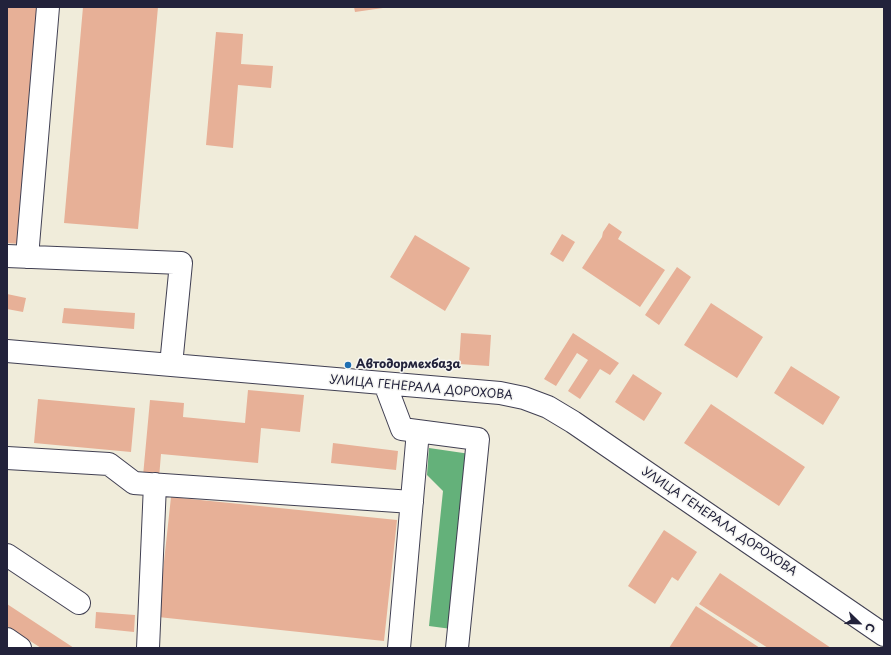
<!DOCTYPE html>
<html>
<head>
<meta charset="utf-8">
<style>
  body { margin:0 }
  #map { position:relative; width:891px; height:655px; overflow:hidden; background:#f0ecda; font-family:"Playpen Sans",sans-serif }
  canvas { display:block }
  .frame { position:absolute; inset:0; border:8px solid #22223b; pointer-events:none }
  .north { position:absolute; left:839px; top:603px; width:40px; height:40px; -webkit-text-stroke:3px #f6f6f2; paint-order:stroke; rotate:113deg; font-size:11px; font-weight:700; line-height:16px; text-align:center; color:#22223b }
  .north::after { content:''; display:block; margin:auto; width:14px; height:18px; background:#22223b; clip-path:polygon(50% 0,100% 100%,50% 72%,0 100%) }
</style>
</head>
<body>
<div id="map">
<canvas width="891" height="655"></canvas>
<div class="frame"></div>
<div class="north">С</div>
</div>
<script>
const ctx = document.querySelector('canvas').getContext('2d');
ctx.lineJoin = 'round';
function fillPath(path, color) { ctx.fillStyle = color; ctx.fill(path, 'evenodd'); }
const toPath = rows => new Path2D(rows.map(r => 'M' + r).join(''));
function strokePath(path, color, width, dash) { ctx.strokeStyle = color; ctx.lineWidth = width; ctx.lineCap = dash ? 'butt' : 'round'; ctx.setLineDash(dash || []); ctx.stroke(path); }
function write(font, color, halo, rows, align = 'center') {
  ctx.font = font + ' "Playpen Sans",sans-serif'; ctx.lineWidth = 3; ctx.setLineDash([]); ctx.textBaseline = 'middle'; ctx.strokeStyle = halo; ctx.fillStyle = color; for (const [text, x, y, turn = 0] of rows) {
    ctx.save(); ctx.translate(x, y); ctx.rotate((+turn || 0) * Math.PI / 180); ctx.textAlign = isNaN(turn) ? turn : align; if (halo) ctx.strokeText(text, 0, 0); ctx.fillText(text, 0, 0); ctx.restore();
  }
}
const forest = toPath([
  [429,448,477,455,459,630,429,626,443,491,427,475]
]);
const building = toPath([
  [7,7,40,7,20,244,7,243],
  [83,7,158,7,138,229,64,223],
  [354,7,383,7,383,8,355,12],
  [216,32,243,34,241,64,273,66,271,88,238,85,233,148,206,145],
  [609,223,622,232,618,239,665,270,640,307,582,268,602,237,603,232],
  [562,234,575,242,563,262,550,254],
  [415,235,470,268,445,311,390,277],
  [677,267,691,277,659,325,645,315],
  [7,294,26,298,23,312,7,309],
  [711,303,763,337,737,378,684,345],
  [64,308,135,313,134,329,62,323],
  [461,333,491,335,489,366,459,364],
  [573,333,619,363,610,375,600,369,580,399,568,391,588,360,577,353,556,386,544,379],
  [791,366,840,397,823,425,774,393],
  [633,374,662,393,644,421,615,402],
  [248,390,304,395,300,432,261,428,258,463,161,454,159,478,143,476,150,400,184,403,183,417,245,423],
  [38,399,135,408,131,452,34,443],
  [711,404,805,467,779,506,684,443],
  [333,443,398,451,396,470,331,463],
  [171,497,397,520,384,641,158,617],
  [664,530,697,552,678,581,672,577,655,604,628,586],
  [720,573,831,648,768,648,699,604],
  [7,604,74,648,41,648,7,626],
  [696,606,760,648,669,648],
  [96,612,135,615,134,632,95,628]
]);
const minor = toPath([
  [7,256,181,263,171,365],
  [27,257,48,7],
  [7,351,500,393,524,398,548,407,573,422,884,635],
  [385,384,402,429,478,439,457,648],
  [7,458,109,464,134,483,412,502],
  [7,555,79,603],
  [7,639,20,648],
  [148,648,155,484],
  [399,648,418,431]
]);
const markers = [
  [348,365,4,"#1f6fb2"]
];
const poiNames = [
  ["Автодормехбаза",356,365]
];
const streetNames = [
  ["УЛИЦА ГЕНЕРАЛА ДОРОХОВА",421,388,5],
  ["УЛИЦА ГЕНЕРАЛА ДОРОХОВА",719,522,34]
];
fillPath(forest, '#64b17a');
fillPath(building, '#e7b097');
strokePath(minor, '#414053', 24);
strokePath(minor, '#fff', 22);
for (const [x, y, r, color] of markers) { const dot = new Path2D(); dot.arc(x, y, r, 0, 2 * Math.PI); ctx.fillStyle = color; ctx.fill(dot); strokePath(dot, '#f6f6f2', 1.5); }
write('bold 12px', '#22223b', '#f6f6f2', poiNames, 'left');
write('12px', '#22223b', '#f6f6f2', streetNames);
</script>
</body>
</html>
